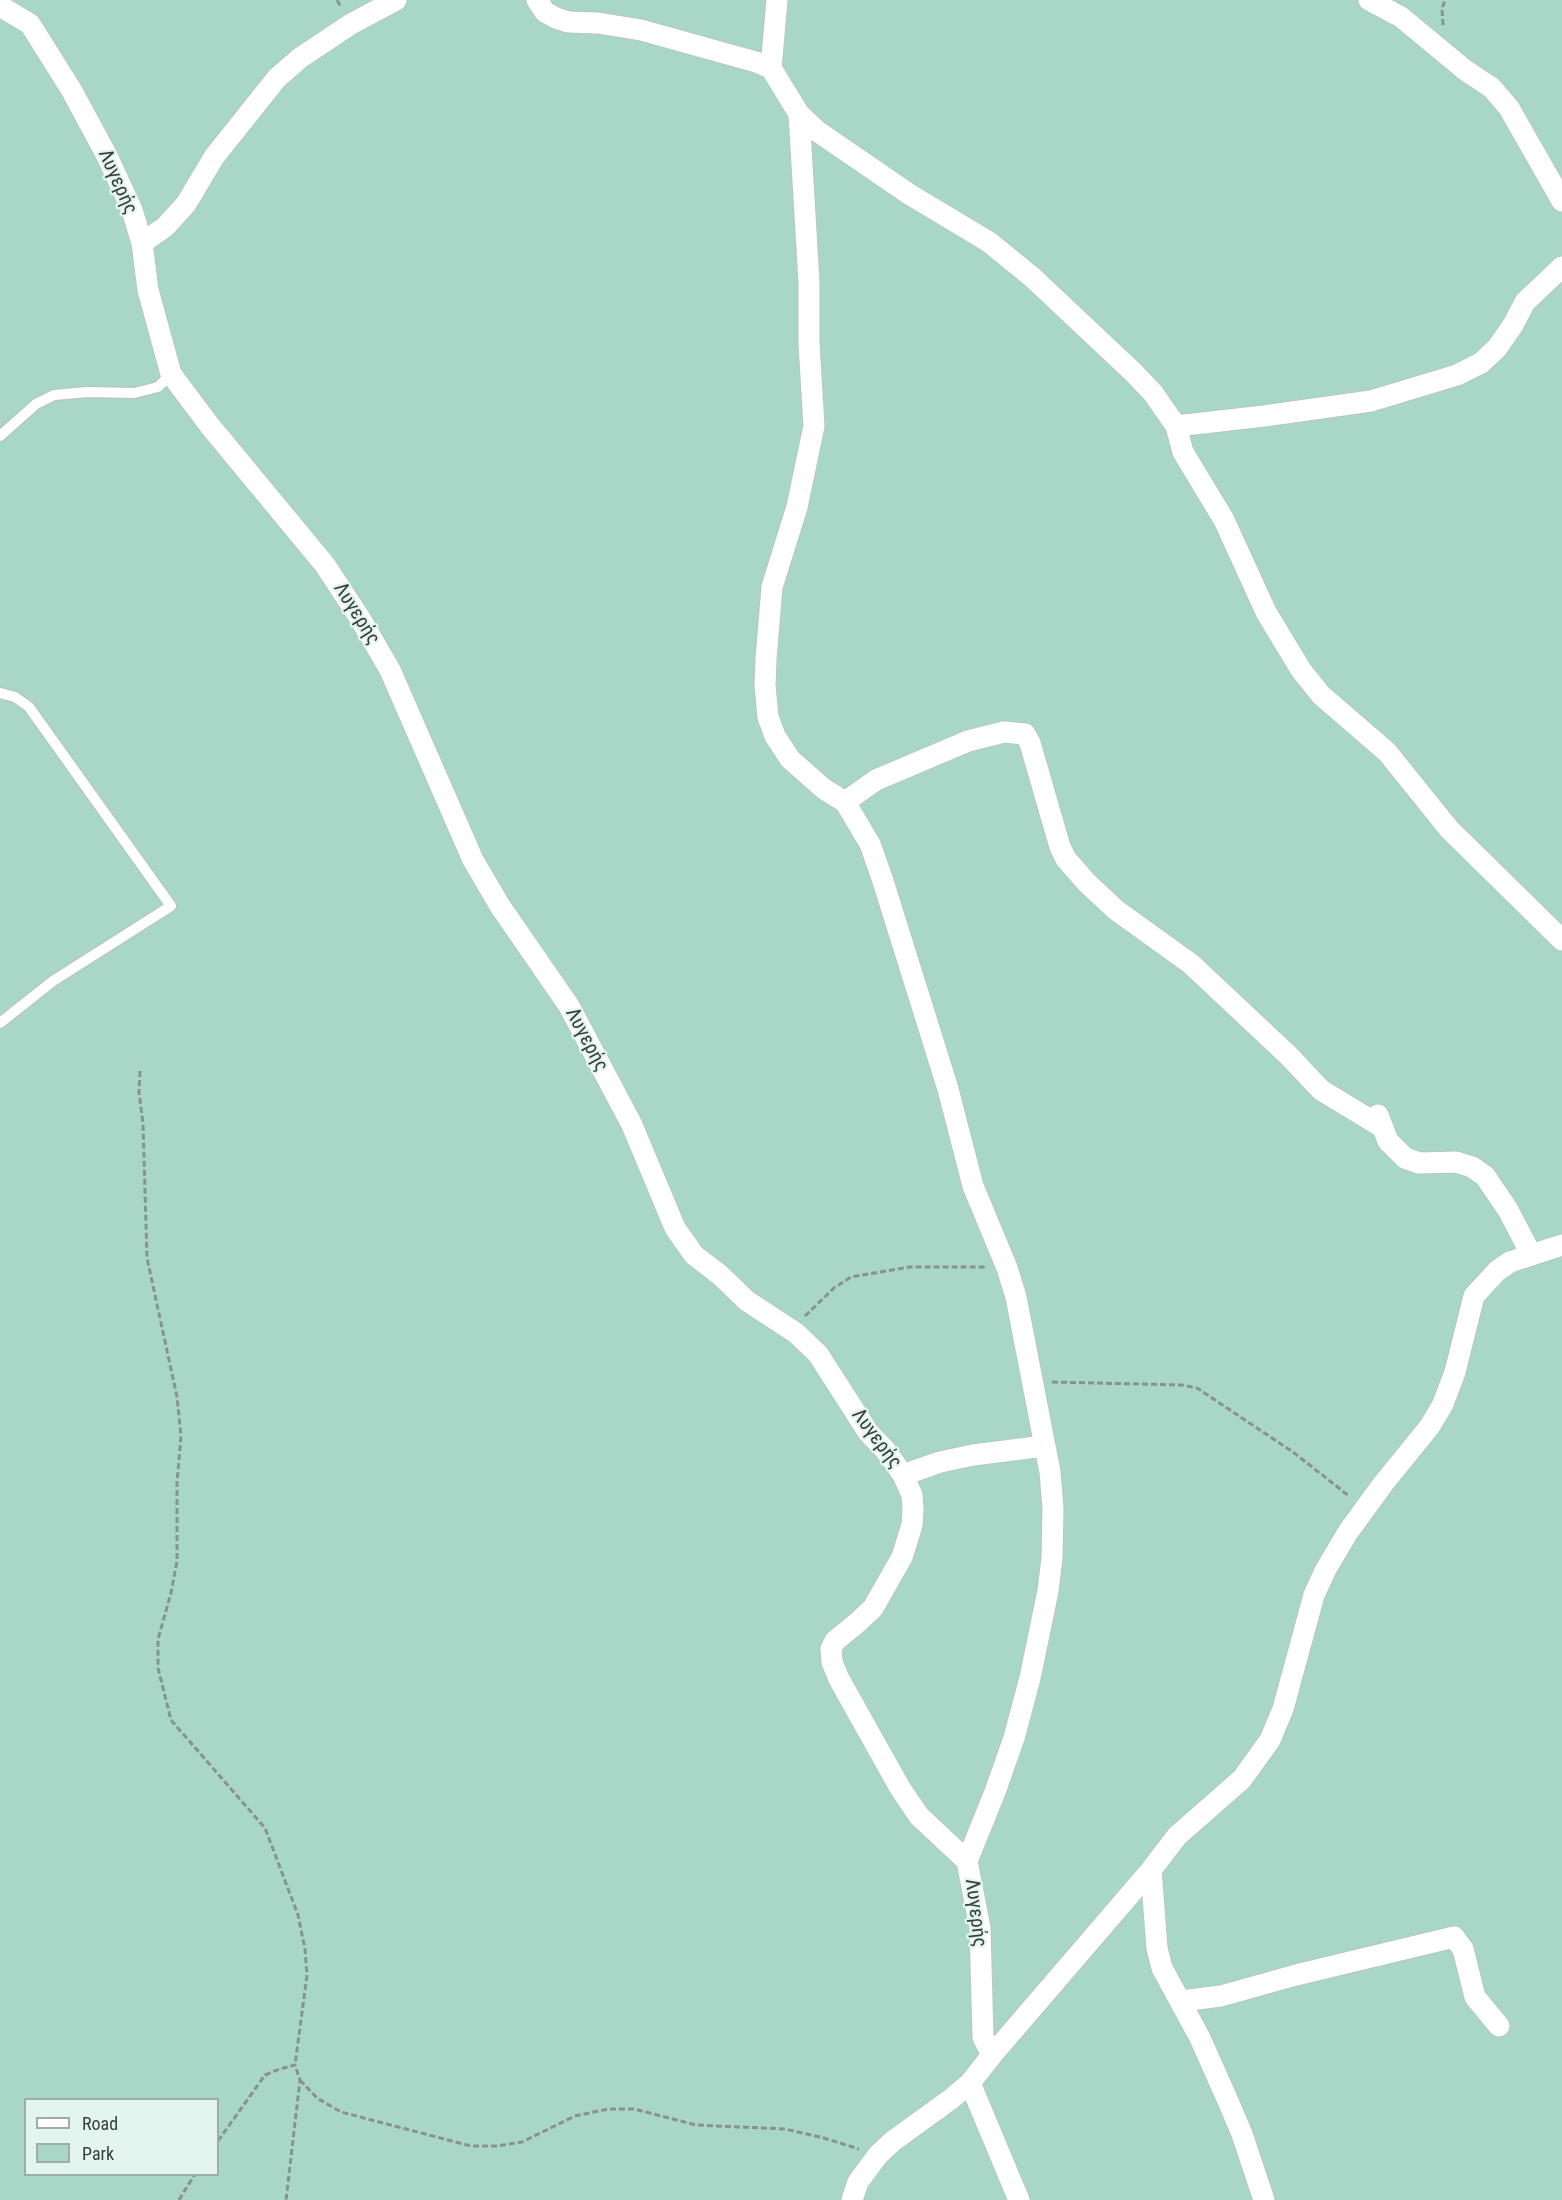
<!DOCTYPE html>
<html>
<head>
<meta charset="utf-8">
<style>
  body { margin:0 }
  #map { position:relative; width:1562px; height:2200px; overflow:hidden; background:#e4f5ef; font-family:"Roboto Condensed",sans-serif }
  canvas { display:block }
  .legend { position:absolute; left:24px; top:2098px; width:195px; height:78px; box-sizing:border-box; background:#e4f5ef; border:2px solid #9faca7; margin:0; padding:8px 10px; list-style:none; font-size:18px; color:#383e3c }
  .legend li { display:flex; align-items:center; gap:12px; height:30px }
  .legend b { width:30px; border:2px solid #9faca7 }
</style>
</head>
<body>
<div id="map">
<canvas width="1562" height="2200"></canvas>
<ul class="legend">
<li><b style="height:8px;background:#fff"></b>Road</li>
<li><b style="height:16px;background:#a8d7c8"></b>Park</li>
</ul>
</div>
<script>
const ctx = document.querySelector('canvas').getContext('2d');
ctx.lineJoin = 'round';
function fillPath(path, color) { ctx.fillStyle = color; ctx.fill(path, 'evenodd'); }
const toPath = rows => new Path2D(rows.map(r => 'M' + r).join(''));
function strokePath(path, color, width, dash) { ctx.strokeStyle = color; ctx.lineWidth = width; ctx.lineCap = dash ? 'butt' : 'round'; ctx.setLineDash(dash || []); ctx.stroke(path); }
function write(font, color, halo, rows, align = 'center') {
  ctx.font = font + ' "Roboto Condensed",sans-serif'; ctx.lineWidth = 4.5; ctx.setLineDash([]); ctx.textBaseline = 'middle'; ctx.strokeStyle = halo; ctx.fillStyle = color; for (const [text, x, y, turn = 0] of rows) {
    ctx.save(); ctx.translate(x, y); ctx.rotate((+turn || 0) * Math.PI / 180); ctx.textAlign = isNaN(turn) ? turn : align; if (halo) ctx.strokeText(text, 0, 0); ctx.fillText(text, 0, 0); ctx.restore();
  }
}
const green = toPath([
  [0,0,1562,0,1562,2200,0,2200],
  [26,2100,218,2100,218,2174,26,2174]
]);
const path = toPath([
  [337,0,341,7],
  [1443,25,1442,9,1445,0],
  [140,1071,139,1092,143,1124,147,1258,177,1397,181,1436,177,1483,177,1561,171,1593,158,1639,158,1668,171,1720,265,1828,298,1915,305,1949,307,1975,295,2065],
  [805,1316,834,1288,851,1277,910,1267,987,1267],
  [1052,1382,1182,1385,1197,1388,1293,1452,1349,1496],
  [300,2080,317,2098,341,2112,471,2146,497,2146,522,2142,575,2116,608,2109,634,2109,696,2125,785,2129,824,2138,859,2149],
  [218,2141,265,2075,280,2069,295,2065,300,2080,286,2200],
  [179,2200,195,2174]
]);
const service = toPath([
  [0,436,36,404,54,395,87,392,134,393,158,387,171,374],
  [0,693,15,697,29,707,171,906,53,981,0,1023]
]);
const minor = toPath([
  [537,0,545,12,556,18,568,22,598,23,641,30,756,62,771,68,799,114,817,131,909,194,989,242,1032,277,1133,372,1153,393,1176,426,1183,452,1224,520,1266,612,1301,670,1321,695,1387,752,1449,829,1562,940],
  [1369,0,1401,17,1465,70,1492,88,1509,108,1562,201],
  [0,6,30,24,72,91,107,156,132,210,142,243,148,290,171,374,210,426,325,565,361,620,390,670,473,860,500,906,569,1006,632,1125,675,1228,694,1255,720,1275,747,1301,796,1333,818,1354,868,1432,886,1451,903,1475,912,1495,913,1510,912,1525,902,1557,873,1608,857,1623,835,1641,831,1649,832,1662,839,1679,900,1788,919,1816,967,1861,980,1928,983,2037,992,2055],
  [771,68,777,0],
  [799,114,809,282,809,343,814,426,797,507,772,587,766,659,765,685,768,717,775,736,790,759,824,789,845,802,870,844,882,878,948,1089,973,1186,1007,1268,1016,1297,1050,1472,1053,1508,1052,1558,1048,1591,1030,1678,1014,1738,995,1792,967,1861],
  [142,243,165,227,186,204,214,157,277,78,300,58,351,24,396,0],
  [1176,426,1264,416,1371,401,1457,375,1481,363,1497,348,1513,325,1525,302,1562,267],
  [845,802,876,780,968,741,1004,732,1025,734,1030,743,1060,847,1066,859,1087,883,1116,910,1191,964,1289,1056,1321,1090,1382,1127],
  [1378,1115,1388,1141,1405,1158,1419,1163,1456,1162,1472,1167,1485,1176,1508,1210,1531,1254],
  [903,1475,940,1462,973,1455,1044,1446],
  [1151,1870,1157,1948,1162,1968,1200,2038,1228,2101,1242,2134,1264,2200],
  [1181,2001,1221,1996,1296,1975,1454,1937,1463,1949,1475,1997,1499,2026],
  [970,2083,1019,2200],
  [852,2200,858,2182,878,2155,893,2141,951,2099,970,2083,992,2055,1151,1870,1177,1836,1242,1779,1257,1758,1270,1740,1283,1709,1314,1595,1326,1569,1348,1532,1383,1484,1430,1426,1443,1404,1455,1372,1474,1296,1497,1271,1510,1262,1562,1245]
]);
const streetNames = [
  ["Λυγερής",117,182,66],
  ["Λυγερής",356,614,58],
  ["Λυγερής",586,1040,62],
  ["Λυγερής",876,1439,53],
  ["Λυγερής",975,1913,83]
];
fillPath(green, '#a8d7c8');
strokePath(service, '#b7c7c2', 13);
strokePath(minor, '#b7c7c2', 23);
strokePath(path, '#88938f', 3, [6, 3]);
strokePath(service, '#fff', 10);
strokePath(minor, '#fff', 21);
write('20px', '#383e3c', '#e4f5ef', streetNames);
</script>
</body>
</html>
